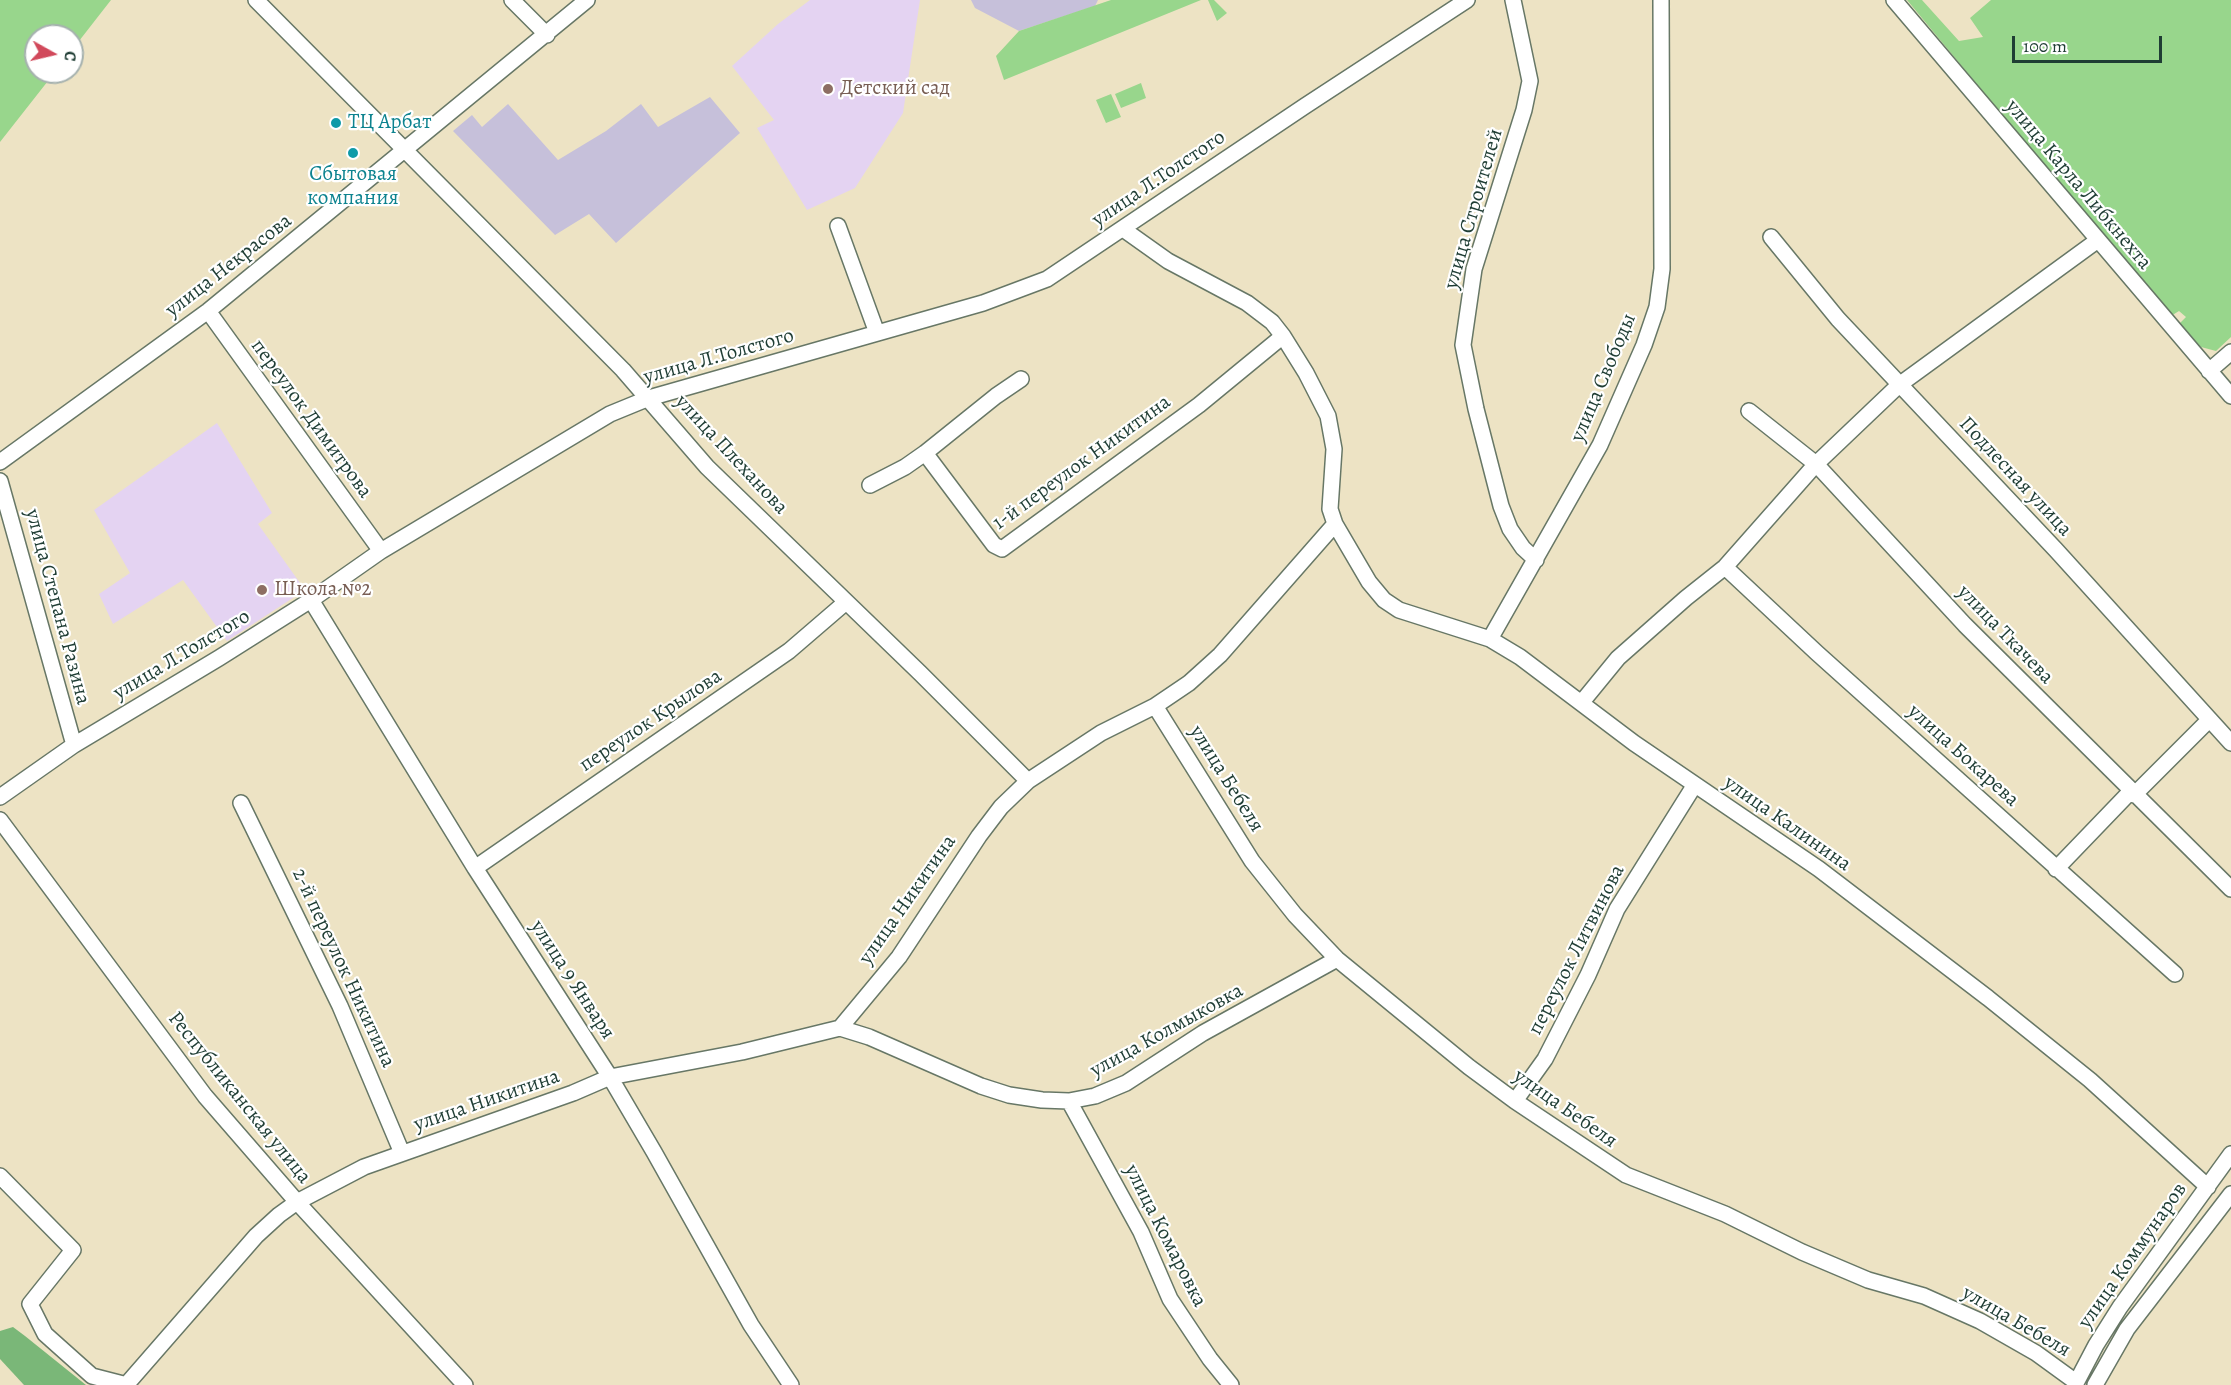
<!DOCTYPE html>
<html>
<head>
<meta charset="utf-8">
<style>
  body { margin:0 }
  #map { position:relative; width:2231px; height:1385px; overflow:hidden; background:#ede3c4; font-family:Alegreya,serif }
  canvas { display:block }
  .north { position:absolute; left:24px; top:24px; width:60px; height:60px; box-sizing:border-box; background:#fff; border:2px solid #a5b1ae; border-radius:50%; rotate:98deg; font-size:16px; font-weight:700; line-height:24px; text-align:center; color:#1f3d34 }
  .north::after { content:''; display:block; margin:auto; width:21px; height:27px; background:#d1495b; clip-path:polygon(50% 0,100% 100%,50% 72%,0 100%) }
  .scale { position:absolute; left:2012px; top:36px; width:150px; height:27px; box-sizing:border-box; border:3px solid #1f3d34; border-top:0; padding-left:8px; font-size:18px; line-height:21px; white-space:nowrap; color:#1f3d34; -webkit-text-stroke:4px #fff; paint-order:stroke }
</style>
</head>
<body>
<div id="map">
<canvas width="2231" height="1385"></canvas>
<div class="north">С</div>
<div class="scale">100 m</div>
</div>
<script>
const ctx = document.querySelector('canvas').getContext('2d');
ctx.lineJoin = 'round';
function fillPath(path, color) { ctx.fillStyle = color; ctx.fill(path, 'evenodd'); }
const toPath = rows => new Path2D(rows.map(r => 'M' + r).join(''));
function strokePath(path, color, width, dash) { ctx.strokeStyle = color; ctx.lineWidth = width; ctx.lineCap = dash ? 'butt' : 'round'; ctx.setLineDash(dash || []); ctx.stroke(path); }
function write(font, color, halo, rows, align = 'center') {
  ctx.font = font + ' Alegreya,serif'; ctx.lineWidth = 4.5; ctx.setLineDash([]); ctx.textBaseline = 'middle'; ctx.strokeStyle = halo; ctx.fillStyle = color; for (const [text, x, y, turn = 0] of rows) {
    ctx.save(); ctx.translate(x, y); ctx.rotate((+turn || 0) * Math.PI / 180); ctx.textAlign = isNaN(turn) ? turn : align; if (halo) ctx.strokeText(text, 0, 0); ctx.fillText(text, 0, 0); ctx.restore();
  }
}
const built = toPath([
  [810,0,920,0,903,113,855,188,807,210,757,128,774,120,732,66,778,24],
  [217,423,272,513,258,524,305,590,227,641,183,580,113,624,99,594,130,573,94,510]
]);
const industrial = toPath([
  [971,0,1098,0,1095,6,1019,31,975,8],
  [710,97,740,133,616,243,589,214,555,235,453,131,472,115,482,127,508,104,558,160,606,131,641,104,658,127]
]);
const green = toPath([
  [0,0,111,0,72,50,72,36,36,36,36,72,55,72,0,142],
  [1111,0,1201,0,1004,80,996,56,1019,31],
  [1208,0,1214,0,1227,13,1217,21],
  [1907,0,1922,0,1959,41,1983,37,1970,18,1991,0,2231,0,2231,337,2216,351,2201,347,2186,333,2179,324,2186,317,2179,311,2171,316,2085,215],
  [1141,83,1146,98,1121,108,1115,94],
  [1111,94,1121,117,1106,123,1096,100]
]);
const forest = toPath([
  [13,1327,25,1336,86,1385,24,1385,0,1359,0,1331]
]);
const minor = toPath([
  [256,0,623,370,707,467,920,673,1028,781],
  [512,0,547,35],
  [1513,0,1530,81,1524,110,1474,269,1463,345,1476,409,1501,506,1510,529,1523,548,1536,560],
  [1894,0,2231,396],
  [838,226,877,333],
  [1771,237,1838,319,2056,550,2231,743],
  [208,311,381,551],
  [2209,371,2231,352],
  [1021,379,996,396,925,453,994,545,1002,549,1199,405,1283,336],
  [1749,411,1816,464,1965,625,2231,889],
  [0,462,208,311,587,0],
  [0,481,74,745],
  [870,485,905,467,925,453],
  [1335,524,1369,582,1384,600,1399,610,1490,639,1520,657,1634,743,1819,869,1988,998,2090,1080,2208,1187],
  [1725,567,1817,653,2175,974],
  [311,600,475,868,610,1077,654,1152,751,1325,791,1385],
  [1490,639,1600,445,1644,345,1657,307,1662,269,1661,0],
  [1582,702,1618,658,1686,598,1725,567,1816,464,1899,385,2098,240],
  [1155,706,1252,861,1295,915,1337,959,1469,1067,1515,1101,1626,1175,1725,1214,1802,1252,1868,1280,1924,1296,1980,1321,2036,1353,2076,1382],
  [2134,795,2209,720],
  [0,797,74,745,219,658,311,600,381,551,610,414,649,398,983,303,1047,279,1305,106,1467,0],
  [241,803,340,1006,402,1153],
  [0,820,205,1096,297,1202,465,1385],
  [475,868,789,651,846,602],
  [2056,869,2131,791],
  [840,1028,869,1037,981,1086,1009,1095,1042,1100,1069,1101,1095,1096,1126,1083,1203,1033,1337,959],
  [1069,1101,1141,1232,1170,1299,1210,1359,1231,1385],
  [1515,1101,1545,1059,1588,975,1617,909,1694,786],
  [0,1176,73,1250,30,1304,45,1334,92,1376,127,1385],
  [127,1384,256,1236,279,1215,297,1202,364,1167,573,1093,610,1077,742,1052,840,1028,899,957,979,836,1001,807,1028,781,1101,733,1155,706,1189,683,1220,655,1335,524,1330,509,1334,449,1328,416,1306,373,1283,336,1272,322,1247,303,1168,261,1123,229],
  [2075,1385,2096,1345,2120,1307,2231,1154],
  [2095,1385,2127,1329,2231,1194]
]);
const markers = [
  [828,89,6,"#8d6e63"],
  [336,123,6,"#0f9aa8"],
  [353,153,6,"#0f9aa8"],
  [262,590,6,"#8d6e63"]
];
const educationNames = [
  ["Детский сад",840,89],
  ["Школа №2",274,590]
];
const cultureNames = [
  ["ТЦ Арбат",348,123],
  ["Сбытовая",353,175,"center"],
  ["компания",353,199,"center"]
];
const streetNames = [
  ["улица Л.Толстого",1159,179,-34],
  ["улица Карла Либкнехта",2078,185,50],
  ["улица Строителей",1474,209,-74],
  ["улица Некрасова",229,266,-38],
  ["улица Л.Толстого",719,357,-16],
  ["улица Свободы",1604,378,-67],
  ["переулок Димитрова",311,419,54],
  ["улица Плеханова",731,455,47],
  ["1-й переулок Никитина",1082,463,-36],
  ["Подлесная улица",2015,477,47],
  ["улица Степана Разина",57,607,75],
  ["улица Ткачева",2005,635,46],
  ["улица Л.Толстого",182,655,-31],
  ["переулок Крылова",651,721,-34],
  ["улица Бокарева",1963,756,42],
  ["улица Бебеля",1226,779,58],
  ["улица Калинина",1787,824,35],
  ["улица Никитина",908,900,-55],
  ["переулок Литвинова",1577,950,-63],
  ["2-й переулок Никитина",343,968,65],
  ["улица 9 Января",572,980,57],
  ["улица Колмыковка",1167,1031,-29],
  ["Республиканская улица",239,1098,51],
  ["улица Никитина",487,1101,-19],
  ["улица Бебеля",1565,1109,35],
  ["улица Комаровка",1165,1236,63],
  ["улица Коммунаров",2133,1256,-55],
  ["улица Бебеля",2016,1322,30]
];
fillPath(built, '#e4d3f2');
fillPath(industrial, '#c6c0da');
fillPath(green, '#98d68c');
fillPath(forest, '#7ab778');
strokePath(minor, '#677766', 18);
strokePath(minor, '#fff', 15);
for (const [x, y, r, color] of markers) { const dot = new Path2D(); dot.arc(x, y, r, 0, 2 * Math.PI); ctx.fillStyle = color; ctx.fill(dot); strokePath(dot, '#fff', 2); }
write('21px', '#785e54', '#fff', educationNames, 'left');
write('21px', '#0d838f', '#fff', cultureNames, 'left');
write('21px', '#1f3d34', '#fff', streetNames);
</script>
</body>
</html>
